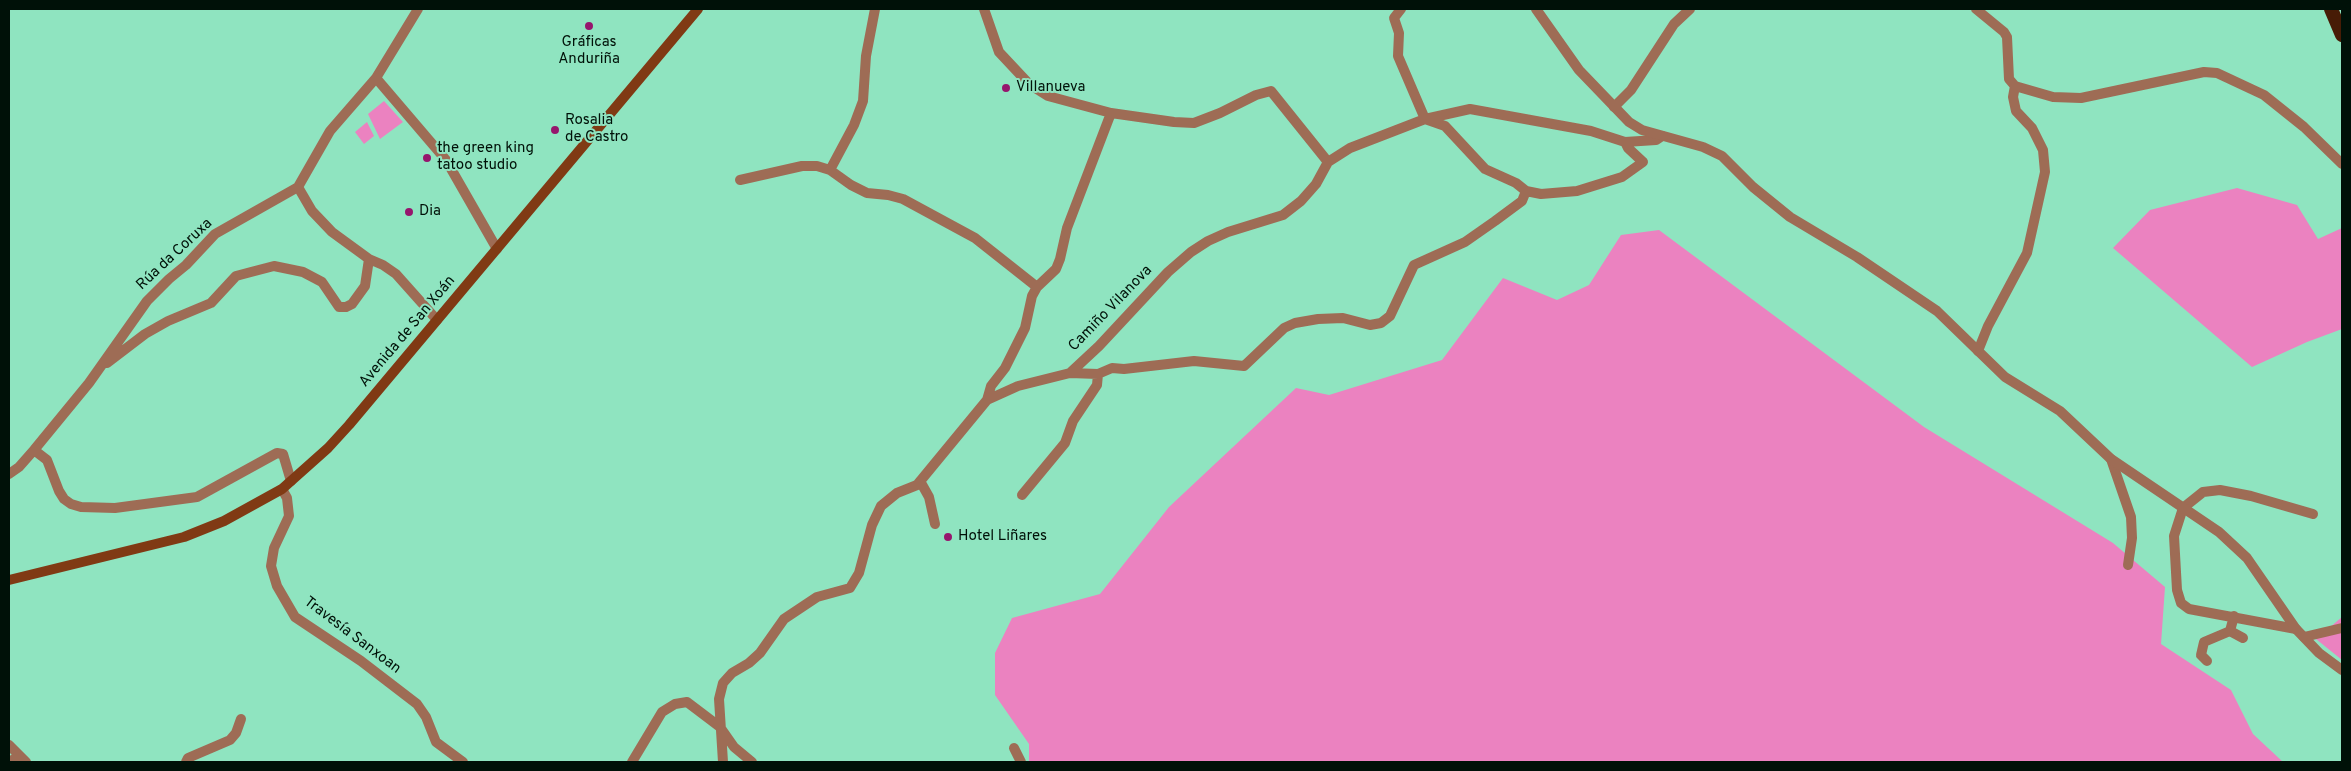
<!DOCTYPE html>
<html>
<head>
<meta charset="utf-8">
<style>
  body { margin:0 }
  #map { position:relative; width:2351px; height:771px; overflow:hidden; background:#8fe4c0; font-family:Overpass,sans-serif }
  canvas { display:block }
  .frame { position:absolute; inset:0; border:10px solid #001108; pointer-events:none }
</style>
</head>
<body>
<div id="map">
<canvas width="2351" height="771"></canvas>
<div class="frame"></div>
</div>
<script>
const ctx = document.querySelector('canvas').getContext('2d');
ctx.lineJoin = 'round';
function fillPath(path, color) { ctx.fillStyle = color; ctx.fill(path, 'evenodd'); }
const toPath = rows => new Path2D(rows.map(r => 'M' + r).join(''));
function strokePath(path, color, width, dash) { ctx.strokeStyle = color; ctx.lineWidth = width; ctx.lineCap = dash ? 'butt' : 'round'; ctx.setLineDash(dash || []); ctx.stroke(path); }
function write(font, color, halo, rows, align = 'center') {
  ctx.font = font + ' Overpass,sans-serif'; ctx.lineWidth = 4; ctx.setLineDash([]); ctx.textBaseline = 'middle'; ctx.strokeStyle = halo; ctx.fillStyle = color; for (const [text, x, y, turn = 0] of rows) {
    ctx.save(); ctx.translate(x, y); ctx.rotate((+turn || 0) * Math.PI / 180); ctx.textAlign = isNaN(turn) ? turn : align; if (halo) ctx.strokeText(text, 0, 0); ctx.fillText(text, 0, 0); ctx.restore();
  }
}
const green = toPath([
  [384,101,403,122,380,139,368,114],
  [367,122,374,136,364,144,355,132],
  [2237,188,2297,205,2318,239,2342,228,2342,329,2307,342,2252,367,2113,248,2150,210],
  [1659,230,1924,427,2113,543,2165,587,2161,644,2231,690,2253,734,2283,762,1029,762,1029,744,995,695,995,653,1012,618,1100,594,1169,507,1296,388,1329,395,1442,360,1503,278,1557,300,1589,285,1621,235],
  [2342,617,2342,660,2316,639]
]);
const minor = toPath([
  [984,9,999,52,1029,84,1048,96,1111,113,1174,122,1194,123,1220,113,1256,95,1271,91,1328,162],
  [1401,9,1394,18,1399,33,1398,56,1425,119,1445,126,1485,169,1516,183,1526,191,1541,194,1577,191,1622,177,1643,162,1628,148,1625,142],
  [1976,9,2004,32,2007,37,2009,79,2015,86,2013,97,2016,111,2032,128,2043,150,2045,172,2027,253,1988,326,1978,351],
  [376,78,446,160,497,249],
  [2015,86,2053,97,2081,98,2204,72,2217,73,2264,95,2304,127,2342,164],
  [1614,107,1631,90,1674,24,1690,9],
  [1328,162,1350,148,1425,119,1470,109,1591,131,1625,142,1656,140,1662,136],
  [830,170,854,125,863,101,866,56,875,9],
  [740,180,802,166,817,166,830,170,851,185,867,193,888,195,903,199,975,238,1037,287],
  [298,187,330,131,376,78,418,9],
  [107,363,145,334,168,321,211,303,236,276,251,272,274,266,303,272,322,282,339,307,346,307,352,304,365,286,369,259],
  [1070,373,1098,374,1112,368,1124,369,1194,361,1244,366,1284,328,1295,323,1318,319,1343,318,1370,325,1381,323,1390,316,1414,265,1465,242,1495,221,1522,201,1526,191],
  [987,400,991,386,1005,368,1025,328,1032,296,1037,287,1056,269,1060,259,1067,228,1111,113],
  [34,450,47,460,59,491,64,499,71,504,81,507,115,508,197,497,277,453,283,454,291,481],
  [2111,459,2131,517,2132,538,2128,565],
  [9,474,19,467,34,450,89,383,147,301,169,279,186,265,215,234,298,187,312,211,332,232,369,259,383,265,396,274,437,320],
  [920,481,929,497,935,524],
  [282,489,287,498,289,516,274,548,271,566,277,586,295,617,361,661,417,704,426,717,436,742,463,762],
  [1022,495,1065,443,1073,421,1097,385,1098,374],
  [2234,616,2230,631,2243,638],
  [2296,629,2189,609,2181,603,2177,590,2174,536,2183,508,2203,492,2220,490,2251,496,2313,514],
  [2304,637,2342,628],
  [2207,661,2201,655,2204,642,2230,631],
  [9,745,26,762],
  [1014,748,1021,762],
  [9,762,20,756],
  [186,762,188,758,230,740,236,733,241,719],
  [632,762,662,712,675,704,687,702,720,727,734,747,752,762],
  [723,762,719,699,723,683,732,673,749,663,760,653,784,619,817,597,850,588,859,573,872,525,881,506,897,493,917,485,987,400,1018,386,1070,373,1099,346,1168,272,1191,252,1208,241,1228,232,1283,215,1301,201,1316,184,1328,162]
]);
const tertiary = toPath([
  [1536,9,1579,70,1629,122,1642,130,1703,147,1722,156,1753,187,1790,217,1857,257,1937,311,2005,377,2060,411,2111,459,2219,532,2247,558,2296,629,2319,653,2342,670]
]);
const secondary = toPath([
  [9,580,184,537,224,521,282,489,328,448,349,425,698,9]
]);
const trunk = toPath([
  [2331,9,2342,35]
]);
const markers = [
  [589,26,5,"#96156d"],
  [1006,88,5,"#96156d"],
  [555,130,5,"#96156d"],
  [427,158,5,"#96156d"],
  [409,212,5,"#96156d"],
  [948,537,5,"#96156d"]
];
const poiNames = [
  ["Gráficas",589,43,"center"],
  ["Anduriña",589,60,"center"],
  ["Villanueva",1016,88],
  ["Rosalia",565,121],
  ["de Castro",565,138],
  ["the green king",437,149],
  ["tatoo studio",437,166],
  ["Dia",419,212],
  ["Hotel Liñares",958,537]
];
const streetNames = [
  ["Rúa da Coruxa",175,255,-43],
  ["Camiño Vilanova",1111,309,-46],
  ["Avenida de San Xoán",408,332,-50],
  ["Travesía Sanxoan",352,636,37]
];
fillPath(green, '#eb82c0');
strokePath(minor, '#9e6c55', 10);
strokePath(tertiary, '#9e6c55', 10);
strokePath(secondary, '#803a14', 10);
strokePath(trunk, '#471c06', 14);
for (const [x, y, r, color] of markers) { const dot = new Path2D(); dot.arc(x, y, r, 0, 2 * Math.PI); ctx.fillStyle = color; ctx.fill(dot); strokePath(dot, '#8fe4c0', 2); }
write('15px', '#001108', '#8fe4c0', poiNames, 'left');
write('15px', '#001108', '#8fe4c0', streetNames);
</script>
</body>
</html>
